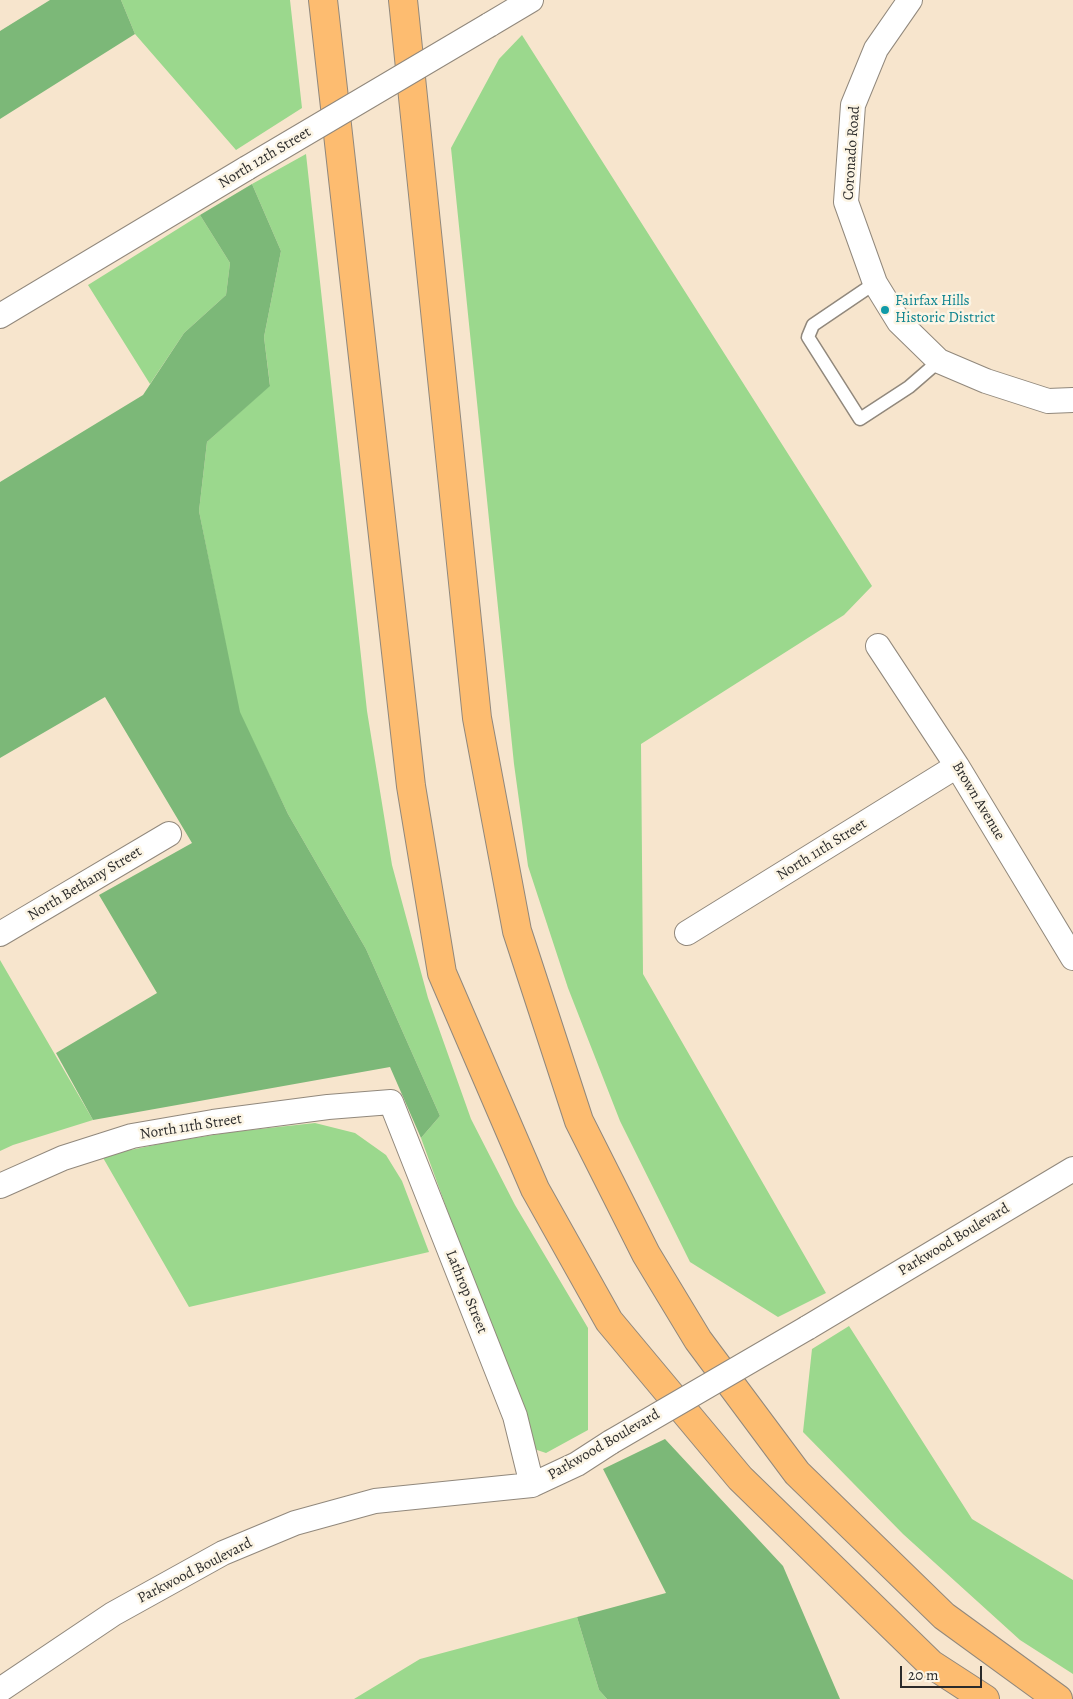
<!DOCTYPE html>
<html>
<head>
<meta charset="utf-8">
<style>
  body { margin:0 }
  #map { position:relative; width:1073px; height:1699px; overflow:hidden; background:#f7e5cd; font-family:Alegreya,serif }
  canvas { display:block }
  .scale { position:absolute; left:900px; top:1666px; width:82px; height:22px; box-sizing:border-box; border:2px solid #2b2b2b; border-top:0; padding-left:6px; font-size:15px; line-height:18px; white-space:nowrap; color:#2b2b2b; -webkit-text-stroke:4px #fcf5e5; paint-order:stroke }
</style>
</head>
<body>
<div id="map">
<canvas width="1073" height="1699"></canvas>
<div class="scale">20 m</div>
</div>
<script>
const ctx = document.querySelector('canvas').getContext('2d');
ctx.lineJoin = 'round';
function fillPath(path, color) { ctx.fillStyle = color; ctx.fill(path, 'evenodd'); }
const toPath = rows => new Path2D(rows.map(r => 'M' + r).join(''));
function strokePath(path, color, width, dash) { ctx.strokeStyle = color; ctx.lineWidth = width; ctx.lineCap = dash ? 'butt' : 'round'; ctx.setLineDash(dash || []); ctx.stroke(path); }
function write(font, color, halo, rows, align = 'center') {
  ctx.font = font + ' Alegreya,serif'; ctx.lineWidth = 5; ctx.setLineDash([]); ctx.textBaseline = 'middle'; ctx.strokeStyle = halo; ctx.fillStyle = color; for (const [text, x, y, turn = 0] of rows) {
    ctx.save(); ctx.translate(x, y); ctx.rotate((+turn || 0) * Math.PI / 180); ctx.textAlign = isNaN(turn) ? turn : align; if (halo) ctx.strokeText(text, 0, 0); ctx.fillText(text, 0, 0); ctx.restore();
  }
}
const green = toPath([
  [121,0,290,0,302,108,236,150,135,34],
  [522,35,872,586,844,615,641,744,643,974,826,1293,778,1317,690,1262,620,1121,568,988,528,866,514,764,451,148,499,59],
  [306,154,367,711,392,865,428,998,471,1119,515,1205,588,1328,588,1430,546,1453,534,1449,421,1138,440,1116,366,949,288,814,239,712,199,511,207,442,270,385,264,337,281,251,252,184],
  [200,215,230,263,226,295,184,333,150,384,88,285],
  [0,960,93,1120,13,1145,0,1151],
  [315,1123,355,1133,386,1155,402,1181,429,1252,189,1307,102,1156,164,1143,232,1132],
  [849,1326,972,1519,1073,1580,1073,1674,1020,1640,903,1534,803,1432,812,1349],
  [577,1617,599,1690,607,1699,354,1699,420,1659]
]);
const forest = toPath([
  [50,0,121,0,135,34,0,119,0,31],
  [252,184,281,251,264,337,270,386,207,442,199,511,240,712,288,814,366,949,440,1116,421,1138,390,1067,93,1120,56,1053,157,993,99,895,192,843,105,697,0,758,0,482,143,395,184,333,226,295,230,263,200,215],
  [665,1439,783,1566,840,1699,607,1699,599,1690,577,1617,666,1593,603,1469]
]);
const lane = toPath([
  [875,283,813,325,808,337,860,419,909,387,939,361]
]);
const street = toPath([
  [910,0,876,49,853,105,846,202,875,283,899,322,939,361,986,381,1048,401,1073,400],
  [489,25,531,0],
  [0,316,247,168],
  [878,646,957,766,1073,958],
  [687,933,957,766],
  [0,934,169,834],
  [0,1186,63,1158,132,1136,213,1122,328,1107,391,1102,515,1416,532,1485],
  [807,1328,1073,1169],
  [0,1690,113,1614,223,1553,295,1523,375,1501,532,1485,577,1464,611,1442]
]);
const highway = toPath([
  [323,0,411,786,442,973,535,1189,609,1321,740,1478,931,1664,985,1699],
  [403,0,477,718,517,931,579,1121,646,1254,698,1340,797,1473,944,1616,1058,1699]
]);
const streetBridge = toPath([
  [247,168,489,25],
  [611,1442,807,1328]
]);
const markers = [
  [885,310,5,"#0f9aa8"]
];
const streetNames = [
  ["Coronado Road",852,153,-86],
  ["North 12th Street",265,158,-31],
  ["Brown Avenue",978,801,59],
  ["North 11th Street",822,850,-32],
  ["North Bethany Street",85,884,-31],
  ["North 11th Street",191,1127,-9],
  ["Parkwood Boulevard",954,1240,-31],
  ["Lathrop Street",466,1292,68],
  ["Parkwood Boulevard",604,1445,-30],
  ["Parkwood Boulevard",195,1571,-27]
];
const cultureNames = [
  ["Fairfax Hills",895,301],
  ["Historic District",895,318]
];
fillPath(green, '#9bd88d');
fillPath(forest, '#7cb878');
strokePath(lane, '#91887c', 15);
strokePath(street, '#91887c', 26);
strokePath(highway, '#91887c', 30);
strokePath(lane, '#fff', 12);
strokePath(street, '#fff', 24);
strokePath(highway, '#fdbc70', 28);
strokePath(streetBridge, '#91887c', 26, []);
strokePath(streetBridge, '#fff', 24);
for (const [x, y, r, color] of markers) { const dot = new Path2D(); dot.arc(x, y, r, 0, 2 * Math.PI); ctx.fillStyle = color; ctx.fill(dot); strokePath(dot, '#fcf5e5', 2); }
write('15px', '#2b2b2b', '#fcf5e5', streetNames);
write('15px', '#0d838f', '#fcf5e5', cultureNames, 'left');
</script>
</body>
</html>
